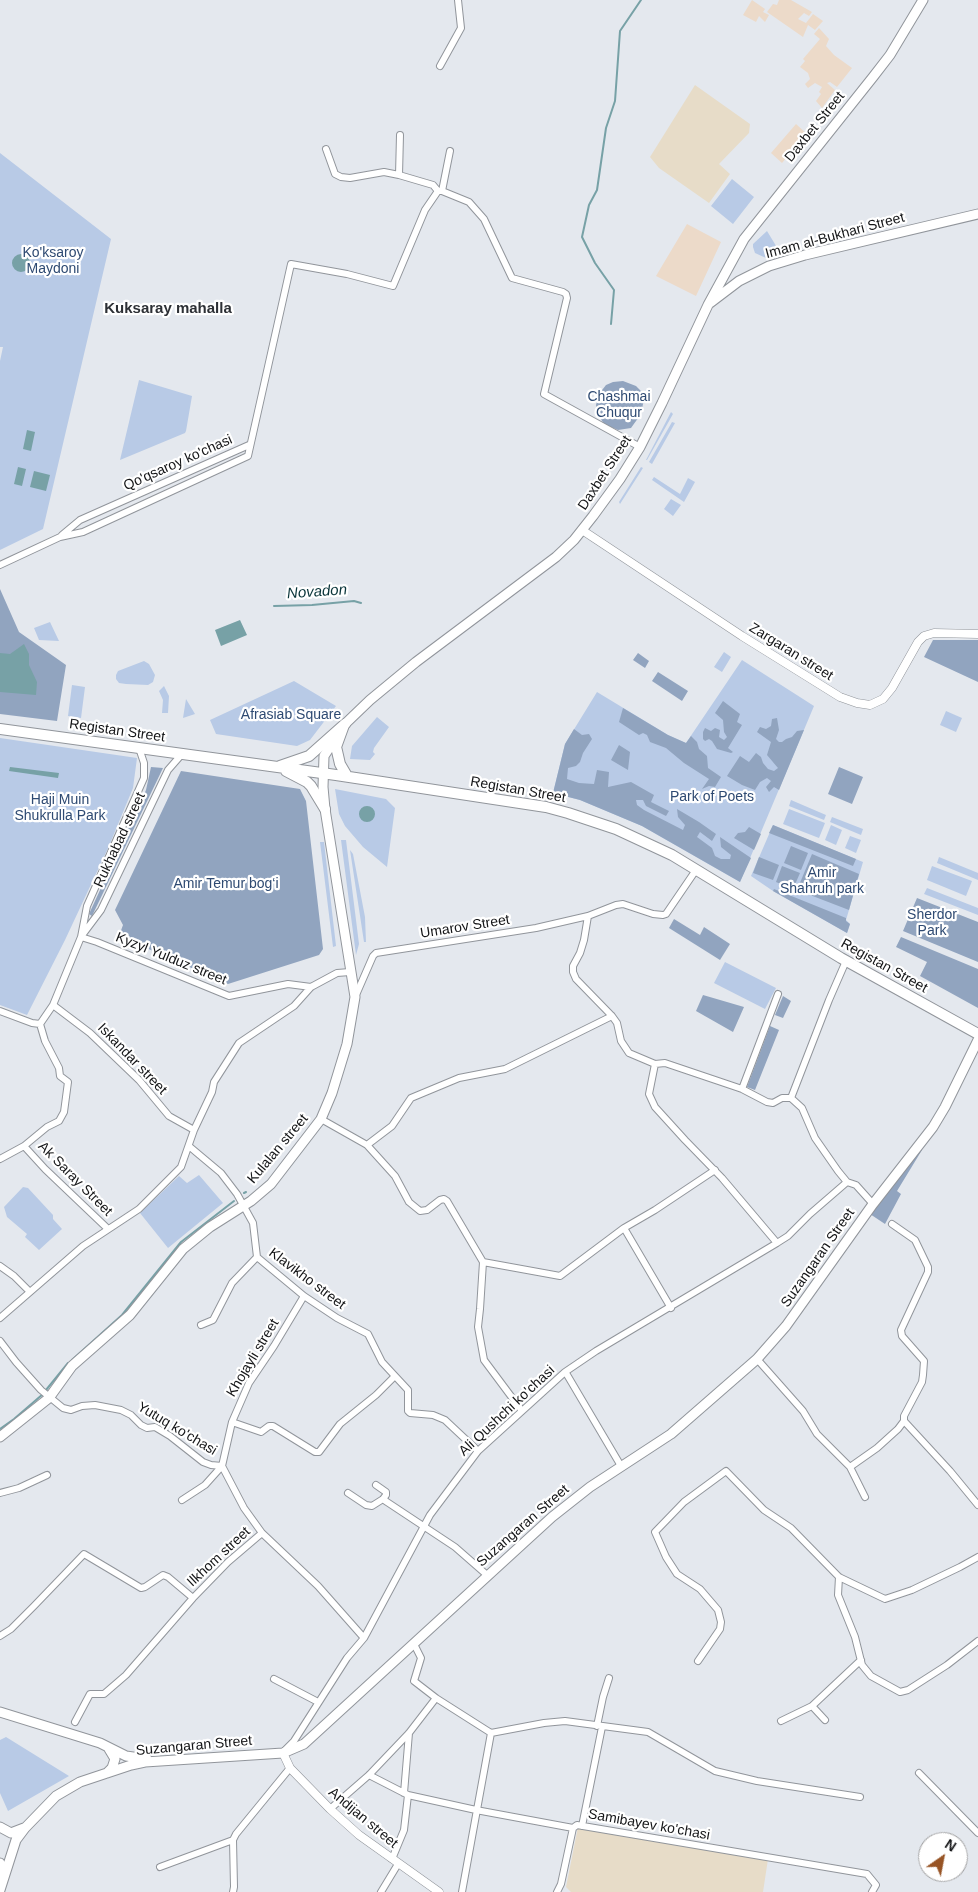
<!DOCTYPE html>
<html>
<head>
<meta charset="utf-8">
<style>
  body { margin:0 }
  #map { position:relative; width:978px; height:1892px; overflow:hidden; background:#e4e8ee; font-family:Arial,sans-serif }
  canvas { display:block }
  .north { position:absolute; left:918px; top:1832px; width:50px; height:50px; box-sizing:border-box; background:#fff; border:1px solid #a1a1a2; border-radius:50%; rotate:33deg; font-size:14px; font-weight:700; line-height:20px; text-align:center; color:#141517 }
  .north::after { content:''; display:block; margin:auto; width:18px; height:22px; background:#975425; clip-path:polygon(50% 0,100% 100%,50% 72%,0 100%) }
</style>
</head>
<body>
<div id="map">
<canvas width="978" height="1892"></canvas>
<div class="north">N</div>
</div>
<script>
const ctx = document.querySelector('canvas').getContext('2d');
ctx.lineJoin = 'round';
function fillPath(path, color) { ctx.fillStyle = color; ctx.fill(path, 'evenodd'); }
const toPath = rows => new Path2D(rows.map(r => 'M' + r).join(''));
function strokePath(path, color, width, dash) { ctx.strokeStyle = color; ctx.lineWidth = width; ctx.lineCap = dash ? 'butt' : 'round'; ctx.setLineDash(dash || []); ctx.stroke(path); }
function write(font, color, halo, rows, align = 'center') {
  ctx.font = font + ' Arial,sans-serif'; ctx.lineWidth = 4.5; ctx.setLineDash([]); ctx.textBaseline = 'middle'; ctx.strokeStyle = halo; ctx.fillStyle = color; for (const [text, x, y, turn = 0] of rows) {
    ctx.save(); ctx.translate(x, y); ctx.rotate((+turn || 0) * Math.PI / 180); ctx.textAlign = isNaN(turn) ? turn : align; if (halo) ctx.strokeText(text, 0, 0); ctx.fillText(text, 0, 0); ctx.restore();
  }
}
const commercial = toPath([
  [752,0,765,9,763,12,769,15,765,22,759,16,756,22,743,15],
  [779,0,791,0,812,12,809,16,804,13,798,19,806,23,813,14,823,21,815,30,808,25,803,37,767,12,773,4,777,5],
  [819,28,829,39,826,46,834,55,852,68,837,87,830,82,827,83,835,90,822,108,816,101,821,94,819,92,822,87,815,83,808,88,805,84,810,79,808,73,800,67,805,61,803,59,820,39,814,34],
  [796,124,807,134,782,163,771,153],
  [687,224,721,242,696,296,656,276]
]);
const education = toPath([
  [695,85,750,124,749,133,719,164,730,174,709,203,659,168,650,157],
  [578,1827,768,1859,763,1892,571,1892,566,1887]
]);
const green = toPath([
  [0,153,111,239,43,529,0,550,0,361,3,347,0,347],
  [732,179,754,197,733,224,711,206],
  [767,231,781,254,766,258,755,253,753,247,753,244],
  [139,380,192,396,186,431,185,433,120,460],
  [671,412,673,414,647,460,646,460],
  [672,422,675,423,652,464,649,462],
  [641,467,643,468,620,504,619,502],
  [654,477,680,494,688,478,695,482,684,502,652,480],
  [671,499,681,505,673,516,664,509],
  [50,622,59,641,39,640,34,628],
  [724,652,731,657,722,672,714,667],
  [742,660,814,706,740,882,642,826,580,800,553,793,565,744,597,692,668,735,686,743],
  [144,661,149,664,155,675,153,682,148,685,126,684,119,683,116,679,116,675,118,671],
  [294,681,336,706,310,740,297,746,216,734,210,720],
  [72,685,85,687,81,718,68,716],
  [164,686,169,696,168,713,162,713,163,700,159,691],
  [186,699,195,714,183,718],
  [946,711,962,718,956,732,940,725],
  [377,717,389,727,374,748,373,752,375,754,370,760,350,759,352,746],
  [0,738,137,758,133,788,109,846,65,940,27,1015,0,1005],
  [335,789,386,799,395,808,387,867,363,847,345,826,339,814],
  [791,800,826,815,824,820,789,806],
  [789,809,825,823,819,838,783,824],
  [832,817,863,829,861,835,830,822],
  [773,825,863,862,846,920,850,924,847,933,773,891,751,876],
  [831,825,842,830,836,845,825,840],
  [850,836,861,840,856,853,845,848],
  [341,840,346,840,359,944,356,955],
  [320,842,324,842,336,946,333,947],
  [350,850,353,854,365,917,366,942,364,942],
  [939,857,978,873,978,880,937,863],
  [932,866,972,881,966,896,927,880],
  [927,888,978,908,978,915,924,894],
  [725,962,776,988,765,1009,714,983],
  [199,1175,223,1203,168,1248,140,1213,179,1176,187,1183],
  [23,1187,28,1188,53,1215,53,1219,62,1229,39,1250,25,1237,27,1234,7,1217,4,1207],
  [6,1737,69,1776,8,1811,0,1793,0,1740]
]);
const forest = toPath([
  [623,381,636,386,642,392,644,399,641,414,631,428,618,430,604,424,597,413,596,405,599,394,606,385,613,382],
  [0,589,19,632,66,665,57,721,0,714],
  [933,640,978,640,978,682,924,657],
  [638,653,649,661,645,668,633,660],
  [658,672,688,691,682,701,652,681],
  [723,701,740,714,737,722,742,725,728,748,733,752,731,753,717,749,712,741,709,739,705,741,703,739,703,732,705,728,711,731,715,728,720,730,719,737,724,740,727,737,724,732,723,720,715,713],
  [623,708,668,735,686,743,691,736,697,742,699,749,707,756,708,768,721,777,715,787,709,786,702,789,709,779,684,763,666,748,650,742,647,735,643,733,639,735,619,722],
  [777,718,779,730,776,739,779,742,782,742,786,739,792,737,797,731,804,730,779,790,774,787,769,792,766,787,771,781,767,778,760,782,755,790,742,785,727,776,740,756,749,762,756,753,761,757,763,763,768,769,774,771,778,768,767,755,771,742,757,732,760,727,766,729,771,726,772,719],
  [574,729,582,735,589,734,592,739,583,753,580,762,576,766,568,768,567,779,579,783,594,784,597,770,609,772,608,787,631,782,654,795,651,802,669,811,666,816,646,806,643,800,636,800,637,805,644,810,683,830,685,825,678,817,677,809,699,822,716,834,712,841,700,832,697,837,712,848,715,856,721,859,730,859,731,855,721,847,720,837,751,858,740,882,642,826,580,800,553,793,565,744],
  [619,745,630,752,628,770,611,760],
  [151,767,163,768,92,916,89,914,146,790],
  [839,767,863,777,852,804,828,794],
  [181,771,300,789,306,801,323,949,319,955,228,984,119,936,123,925,115,910],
  [773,825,856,859,853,866,769,833],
  [749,827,761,834,754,850,734,838,738,833,745,832],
  [791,846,808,853,801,870,784,863],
  [812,854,859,874,849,910,797,890],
  [759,857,779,865,773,880,753,873],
  [782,866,800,873,793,889,776,882],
  [774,889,846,918,846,921,850,924,847,933,773,891],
  [917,898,978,922,978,962,903,931],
  [674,919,700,935,704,927,730,944,720,960,669,928],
  [901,937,978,969,978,1008,920,976,927,962,896,947],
  [703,995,744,1007,733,1032,696,1011],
  [783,996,791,1001,783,1018,775,1015],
  [770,1026,779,1030,755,1090,747,1087],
  [917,1147,922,1150,897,1191,901,1194,885,1224,870,1214]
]);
const water = toPath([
  '12 263a9 9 0 1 1 18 0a9 9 0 1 1-18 0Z',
  [27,430,35,432,31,451,23,449],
  [18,467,26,469,22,486,14,484],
  [34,471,50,475,46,491,30,487],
  [240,620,247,635,221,646,215,630],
  [24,644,29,654,29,665,37,682,36,695,0,692,0,653,10,654],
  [10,767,59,773,58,778,9,771],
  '359 814a8 8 0 1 1 16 0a8 8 0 1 1-16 0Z'
]);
const stream = toPath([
  [611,324,614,290,595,263,582,237,589,205,597,190,606,128,615,101,620,31,641,0],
  [274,606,312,605,354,601,361,603],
  [244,1193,246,1192],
  [72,1360,122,1315,181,1242,234,1201],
  [46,1390,68,1363],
  [0,1429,14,1419,43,1394]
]);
const minor = toPath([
  [440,66,461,28,458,0],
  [400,135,399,175,433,185,438,191],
  [326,149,335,174,341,177,350,178,384,172,399,175],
  [442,191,450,151],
  [62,535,80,520,249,445],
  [0,565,60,537,83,532,248,456,291,264,347,274,393,286,425,210,438,191,442,191,469,202,484,219,512,278,563,292,566,294,567,298,544,394,640,447],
  [588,916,584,940,580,953,573,966,573,972,576,979,612,1016,617,1023,621,1041,629,1053,655,1064,665,1063,742,1089,767,1102,773,1103,782,1098,791,1098],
  [83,934,101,910,168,770,182,754],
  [81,937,97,942,229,996,288,984,311,987],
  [846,961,829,1000,791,1098,802,1108,815,1138,838,1171,847,1182,856,1185,873,1204],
  [356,995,373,956,376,953,536,928,588,916,616,905,623,904,653,914,663,915,666,914,696,870],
  [53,1005,90,1033,139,1080,169,1116,194,1130],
  [0,1011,32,1023,40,1024],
  [40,1024,53,1005,81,937,87,906,144,778,144,763,139,748],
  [655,1064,649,1094,655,1107,685,1140,722,1178,777,1243],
  [742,1089,778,994],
  [321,1119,367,1145,395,1176,409,1202,420,1211,427,1210,440,1200,444,1199,447,1201,483,1262,480,1309,478,1327,484,1360,522,1411],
  [367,1145,392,1126,411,1098,459,1078,505,1069,612,1016],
  [24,1146,45,1169,108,1229],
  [190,1147,221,1173,237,1194,253,1223,257,1257,304,1296,337,1318,368,1334,382,1362,408,1390,408,1411,410,1413,433,1415,445,1420,478,1451],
  [0,1159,24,1146,47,1127,59,1121,64,1112,68,1082,60,1076,59,1068,45,1041,40,1024],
  [624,1228,671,1308],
  [483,1262,560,1276,624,1228,655,1210,715,1170],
  [0,1266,14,1276,30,1292],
  [0,1318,83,1246,139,1209,181,1167,194,1130,212,1092,214,1082,239,1043,294,1006,311,987,337,973,350,972],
  [201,1325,213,1320,232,1283,257,1257],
  [0,1341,16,1362,41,1390,63,1408,71,1410,82,1406,95,1405,121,1410,131,1415,141,1425,147,1428,155,1427,170,1436,203,1462,211,1465,222,1466,244,1508,262,1533,318,1586,364,1638],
  [757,1359,803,1411,817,1434,850,1467,877,1448,898,1429,904,1421,904,1416,922,1382,923,1375,924,1361,902,1336,901,1330,928,1272,928,1267,915,1240,892,1224],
  [566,1373,621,1466],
  [904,1421,950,1471,978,1505],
  [232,1422,261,1432,269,1426,273,1426,315,1452,319,1452,340,1424,376,1395,395,1376],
  [850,1467,865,1497],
  [376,1485,386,1492,386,1495,383,1499,387,1502,455,1547,487,1575],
  [0,1493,19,1488,47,1475],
  [348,1493,366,1505,372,1506,383,1499],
  [182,1500,205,1485,222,1466,232,1422,249,1383,274,1346,304,1296],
  [839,1577,838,1595,855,1637,862,1665,871,1676,900,1692,908,1690,947,1665,978,1641],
  [0,1636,11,1629,34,1606,84,1554,141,1588,145,1587,163,1575,168,1577,193,1598],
  [414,1644,421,1658,414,1681,436,1698],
  [698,1661,720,1629,721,1622,718,1610,700,1589,677,1574,666,1557,655,1532,684,1502,726,1471,764,1510,791,1528,839,1577,885,1599,912,1590,960,1567,978,1557],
  [274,1679,318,1702],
  [812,1706,825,1720],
  [781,1721,812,1706,861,1660],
  [75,1722,90,1694,104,1694,126,1675,193,1598,228,1562,262,1533],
  [597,1726,603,1697,609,1678],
  [285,1750,294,1741,347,1658,364,1638,430,1515,478,1451,565,1372,596,1351,777,1243,788,1236,810,1214,847,1182],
  [919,1773,978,1833],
  [369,1775,408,1795,476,1810,573,1828,577,1825,867,1874,876,1885,872,1892],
  [404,1793,409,1733],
  [330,1809,369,1775,409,1733,436,1698,491,1733,544,1723,565,1721,648,1732,715,1771,757,1781,860,1797],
  [582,1826,602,1727],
  [392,1859,404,1830,408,1795],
  [160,1867,233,1840],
  [233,1892,234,1887,233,1840,236,1834,290,1768],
  [381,1892,398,1864],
  [462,1892,491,1733],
  [557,1892,561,1884,573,1828]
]);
const tertiary = toPath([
  [582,530,742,636,840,697,857,703,870,705,883,699,892,688,918,642,924,636,934,633,978,634],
  [283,1753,290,1768,330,1809,359,1835,439,1892]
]);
const secondary = toPath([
  [710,303,739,281,769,266,805,255,978,214],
  [0,1437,49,1398,72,1366,130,1315,183,1249,210,1227,251,1201,271,1184,321,1119,332,1093,347,1044,355,997,325,809,323,787,324,756,345,724,370,700,416,662,556,557,574,540,593,516,620,479,640,447,662,403,708,305,744,239,873,77,890,55,923,0],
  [0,1712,100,1743,126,1756,147,1759],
  [107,1773,112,1768,115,1759,109,1749],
  [0,1827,11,1833,24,1828],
  [0,1863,0,1878],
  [0,1890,16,1840,25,1828,56,1796,80,1782,131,1765,145,1762,283,1753,304,1744,552,1517,590,1487,671,1434,757,1359,786,1326,873,1204,933,1127,945,1107,978,1040]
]);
const primary = toPath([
  [344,725,336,747,337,751,340,764,347,776],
  [0,729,336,775,546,807,568,813,616,829,672,855,841,958,978,1034],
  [280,766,309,756,345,724],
  [286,771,307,782,311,786,325,809]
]);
const streetNames = [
  ["Daxbet Street",815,127,-51],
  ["Imam al-Bukhari Street",835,236,-15],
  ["Qo'qsaroy ko'chasi",178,463,-24],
  ["Daxbet Street",605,473,-57],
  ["Zargaran street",791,652,32],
  ["Registan Street",117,731,8],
  ["Registan Street",518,790,10],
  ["Rukhabad street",120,840,-65],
  ["Umarov Street",465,927,-9],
  ["Kyzyl Yulduz street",171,959,22],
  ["Registan Street",884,966,29],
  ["Iskandar street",132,1059,46],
  ["Kulalan street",278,1149,-50],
  ["Ak Saray Street",75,1179,45],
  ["Suzangaran Street",818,1258,-55],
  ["Klavikho street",307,1279,37],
  ["Khojayli street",253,1358,-59],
  ["Ali Qushchi ko'chasi",507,1411,-43],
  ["Yutuq ko'chasi",177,1429,31],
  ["Suzangaran Street",523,1526,-41],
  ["Ilkhom street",219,1557,-43],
  ["Suzangaran Street",194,1746,-5],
  ["Andijan street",363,1818,40],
  ["Samibayev ko'chasi",649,1825,10]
];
const parkNames = [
  ["Ko'ksaroy",53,253],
  ["Maydoni",53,269],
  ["Chashmai",619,397],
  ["Chuqur",619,413],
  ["Afrasiab Square",291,715],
  ["Park of Poets",712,797],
  ["Haji Muin",60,800],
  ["Shukrulla Park",60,816],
  ["Amir",822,873],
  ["Shahruh park",822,889],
  ["Amir Temur bog‘i",226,884],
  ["Sherdor",932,915],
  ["Park",932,931]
];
const neighbourhoodNames = [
  ["Kuksaray mahalla",168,309]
];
const waterNames = [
  ["Novadon",317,592,-4]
];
fillPath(commercial, '#ecdac9');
fillPath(education, '#e7dcc8');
fillPath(green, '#b8cae6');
fillPath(forest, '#91a4bf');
fillPath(water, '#77a1a6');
strokePath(stream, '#77a1a6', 2);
strokePath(minor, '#91959b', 8);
strokePath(tertiary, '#91959b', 9);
strokePath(secondary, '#91959b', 11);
strokePath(primary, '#91959b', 12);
strokePath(minor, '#fff', 6);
strokePath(tertiary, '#fff', 8);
strokePath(secondary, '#fff', 9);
strokePath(primary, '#fff', 10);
write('14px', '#141517', '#fff', streetNames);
write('14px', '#2e4a72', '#fff', parkNames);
write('bold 15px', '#2d3035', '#fff', neighbourhoodNames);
write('italic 15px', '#093439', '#fff', waterNames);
</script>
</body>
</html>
